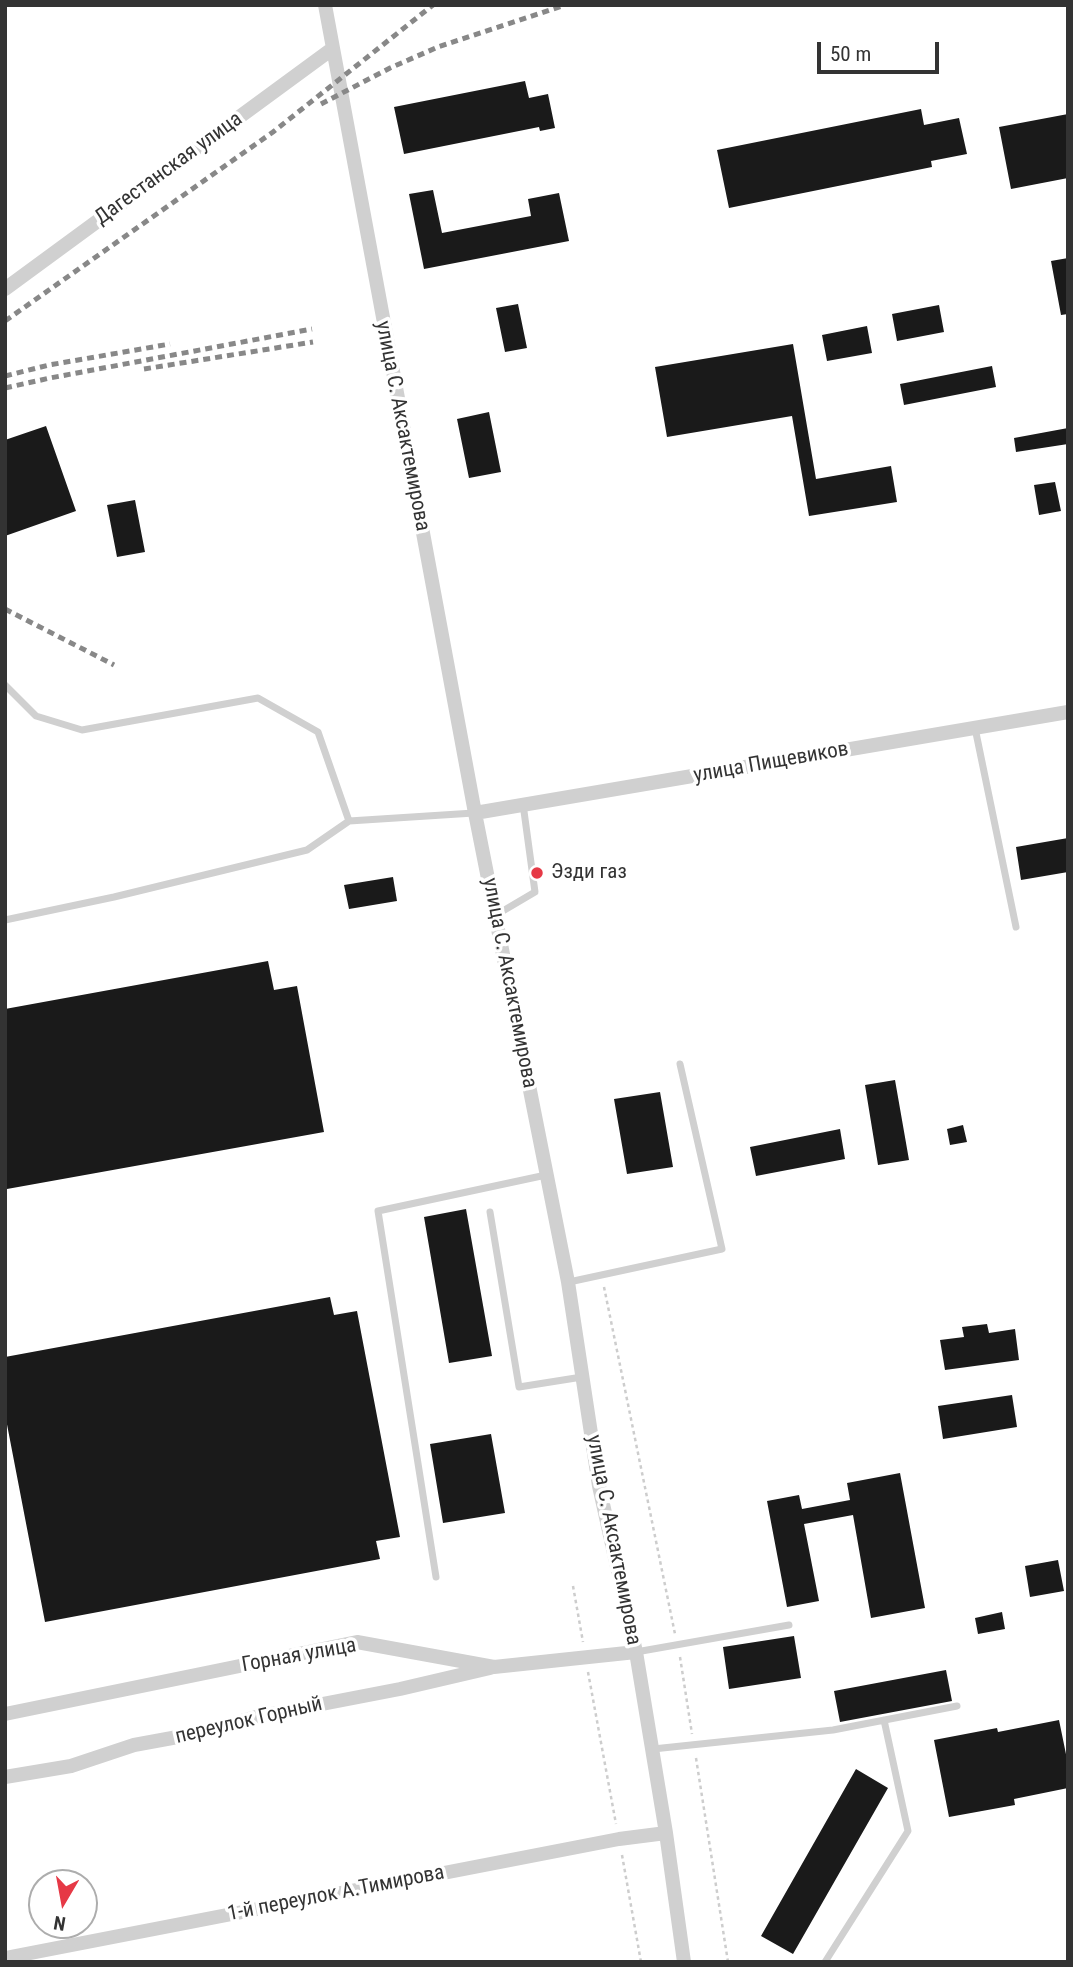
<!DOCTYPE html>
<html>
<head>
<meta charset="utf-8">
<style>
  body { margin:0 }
  #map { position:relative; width:1073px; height:1967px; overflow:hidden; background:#fff; font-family:"Roboto Condensed",sans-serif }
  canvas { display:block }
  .frame { position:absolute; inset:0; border:7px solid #333; pointer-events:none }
  .north { position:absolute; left:28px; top:1869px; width:70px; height:70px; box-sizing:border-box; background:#fff; border:2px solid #adadad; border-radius:50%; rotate:190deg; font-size:19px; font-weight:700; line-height:28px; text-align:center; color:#333 }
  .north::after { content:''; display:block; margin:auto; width:24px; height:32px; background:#e63946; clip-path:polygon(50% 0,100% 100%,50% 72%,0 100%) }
  .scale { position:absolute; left:817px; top:42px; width:122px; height:32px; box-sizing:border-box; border:4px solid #333; border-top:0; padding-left:9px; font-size:21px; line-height:24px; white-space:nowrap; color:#333; -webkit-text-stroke:5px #fff; paint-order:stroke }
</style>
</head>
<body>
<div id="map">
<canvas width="1073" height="1967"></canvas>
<div class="frame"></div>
<div class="north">N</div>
<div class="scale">50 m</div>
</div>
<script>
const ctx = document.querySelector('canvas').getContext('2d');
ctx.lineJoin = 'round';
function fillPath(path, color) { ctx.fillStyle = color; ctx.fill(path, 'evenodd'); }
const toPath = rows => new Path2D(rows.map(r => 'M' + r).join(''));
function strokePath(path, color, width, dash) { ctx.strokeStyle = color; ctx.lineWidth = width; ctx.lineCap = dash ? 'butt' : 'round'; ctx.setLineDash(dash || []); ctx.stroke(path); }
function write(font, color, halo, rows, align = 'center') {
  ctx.font = font + ' "Roboto Condensed",sans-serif'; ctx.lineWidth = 7; ctx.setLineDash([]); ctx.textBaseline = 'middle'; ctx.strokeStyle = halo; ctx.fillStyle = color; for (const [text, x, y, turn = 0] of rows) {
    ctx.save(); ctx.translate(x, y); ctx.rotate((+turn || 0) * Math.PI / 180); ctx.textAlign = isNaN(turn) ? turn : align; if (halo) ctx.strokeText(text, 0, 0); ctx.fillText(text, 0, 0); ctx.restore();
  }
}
const building = toPath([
  [525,81,529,98,548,94,555,128,540,131,539,127,404,154,394,107],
  [921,109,924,125,959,118,967,154,931,161,932,167,729,208,717,150],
  [1068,114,1068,178,1011,189,999,127],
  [433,190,442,233,531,216,528,199,559,193,569,241,424,269,409,194],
  [1068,258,1068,314,1061,315,1051,261],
  [518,304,527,348,505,352,496,308],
  [939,305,944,332,897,341,892,314],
  [867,326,872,353,827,361,822,335],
  [793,344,816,479,891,466,897,502,809,516,792,416,667,437,655,367],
  [992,366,996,387,904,405,900,384],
  [489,412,501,472,469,478,457,419],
  [46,426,76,511,5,536,5,440],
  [1068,428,1068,444,1016,452,1014,438],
  [1055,482,1061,511,1039,515,1034,485],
  [135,500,145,552,117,557,107,505],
  [1068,838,1068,872,1021,880,1016,847],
  [393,877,397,901,349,909,344,885],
  [268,961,274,990,297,986,324,1132,7,1189,5,1009],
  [895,1080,909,1160,878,1165,865,1085],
  [660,1092,673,1167,627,1174,614,1099],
  [963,1125,967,1142,950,1145,947,1129],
  [840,1129,845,1159,756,1176,750,1147],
  [466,1209,492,1356,449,1363,424,1217],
  [330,1297,334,1315,357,1311,400,1537,376,1541,380,1559,45,1622,5,1414,5,1357],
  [987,1324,989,1333,1015,1329,1019,1360,945,1370,940,1340,964,1337,962,1327],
  [1012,1395,1017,1427,943,1439,938,1406],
  [491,1434,505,1513,443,1523,430,1444],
  [900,1473,925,1608,871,1618,853,1515,804,1524,819,1601,787,1607,767,1501,799,1495,802,1509,850,1500,847,1483],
  [1058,1560,1064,1591,1030,1597,1025,1566],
  [1002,1612,1005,1629,978,1634,975,1618],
  [794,1636,801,1678,729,1689,723,1647],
  [946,1670,952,1701,840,1722,834,1691],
  [1059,1720,1068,1764,1068,1788,1014,1799,1015,1805,949,1817,934,1740,997,1728,998,1732],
  [856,1769,888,1788,793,1954,761,1936]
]);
const path = toPath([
  [604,1287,675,1634],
  [573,1586,583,1642],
  [680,1657,692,1734],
  [588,1672,616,1824],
  [696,1758,728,1962],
  [622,1855,641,1962]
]);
const service = toPath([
  [5,685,36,716,82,730,258,698,318,732,349,821],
  [975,728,1016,927],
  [496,915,535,892,523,804],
  [5,920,114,897,307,850,349,821,474,813],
  [490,1212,519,1387,582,1377],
  [569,1282,722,1249,680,1064],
  [436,1577,378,1211,546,1175],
  [636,1652,789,1625],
  [653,1749,833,1730,957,1706],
  [825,1962,908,1831,884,1720]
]);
const minor = toPath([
  [325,5,475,813,568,1282,599,1486,636,1652,666,1833,684,1962],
  [5,289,332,49],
  [475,813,1068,712],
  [5,1714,357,1642,494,1667,636,1652],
  [5,1777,71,1766,134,1745,194,1734,260,1716,400,1689,490,1668],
  [5,1958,619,1839,666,1833]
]);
const rail = toPath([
  [321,104,390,68,438,47,565,5],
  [5,321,273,132,433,5],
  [144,369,313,342],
  [5,376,49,365,170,344],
  [5,388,50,378,312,329],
  [5,609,114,665]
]);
const markers = [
  [537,873,7,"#e63946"]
];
const streetNames = [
  ["Дагестанская улица",169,169,-36],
  ["улица С. Аксактемирова",402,426,79],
  ["улица Пищевиков",771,763,-10],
  ["улица С. Аксактемирова",509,983,79],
  ["улица С. Аксактемирова",613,1540,79],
  ["Горная улица",299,1656,-10],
  ["переулок Горный",249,1721,-13],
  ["1-й переулок А.Тимирова",336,1894,-11]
];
const poiNames = [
  ["Эзди газ",551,873]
];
fillPath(building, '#1a1a1a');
strokePath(path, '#cdcdcd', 2.5, [3.5, 3.5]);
strokePath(service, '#d0d0d0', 7);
strokePath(minor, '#d0d0d0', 14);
strokePath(rail, '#888', 5, [7, 5]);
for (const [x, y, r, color] of markers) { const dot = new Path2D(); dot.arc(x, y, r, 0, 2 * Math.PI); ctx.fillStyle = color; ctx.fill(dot); strokePath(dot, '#fff', 2.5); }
write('21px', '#333', '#fff', streetNames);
write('21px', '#333', '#fff', poiNames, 'left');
</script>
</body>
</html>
